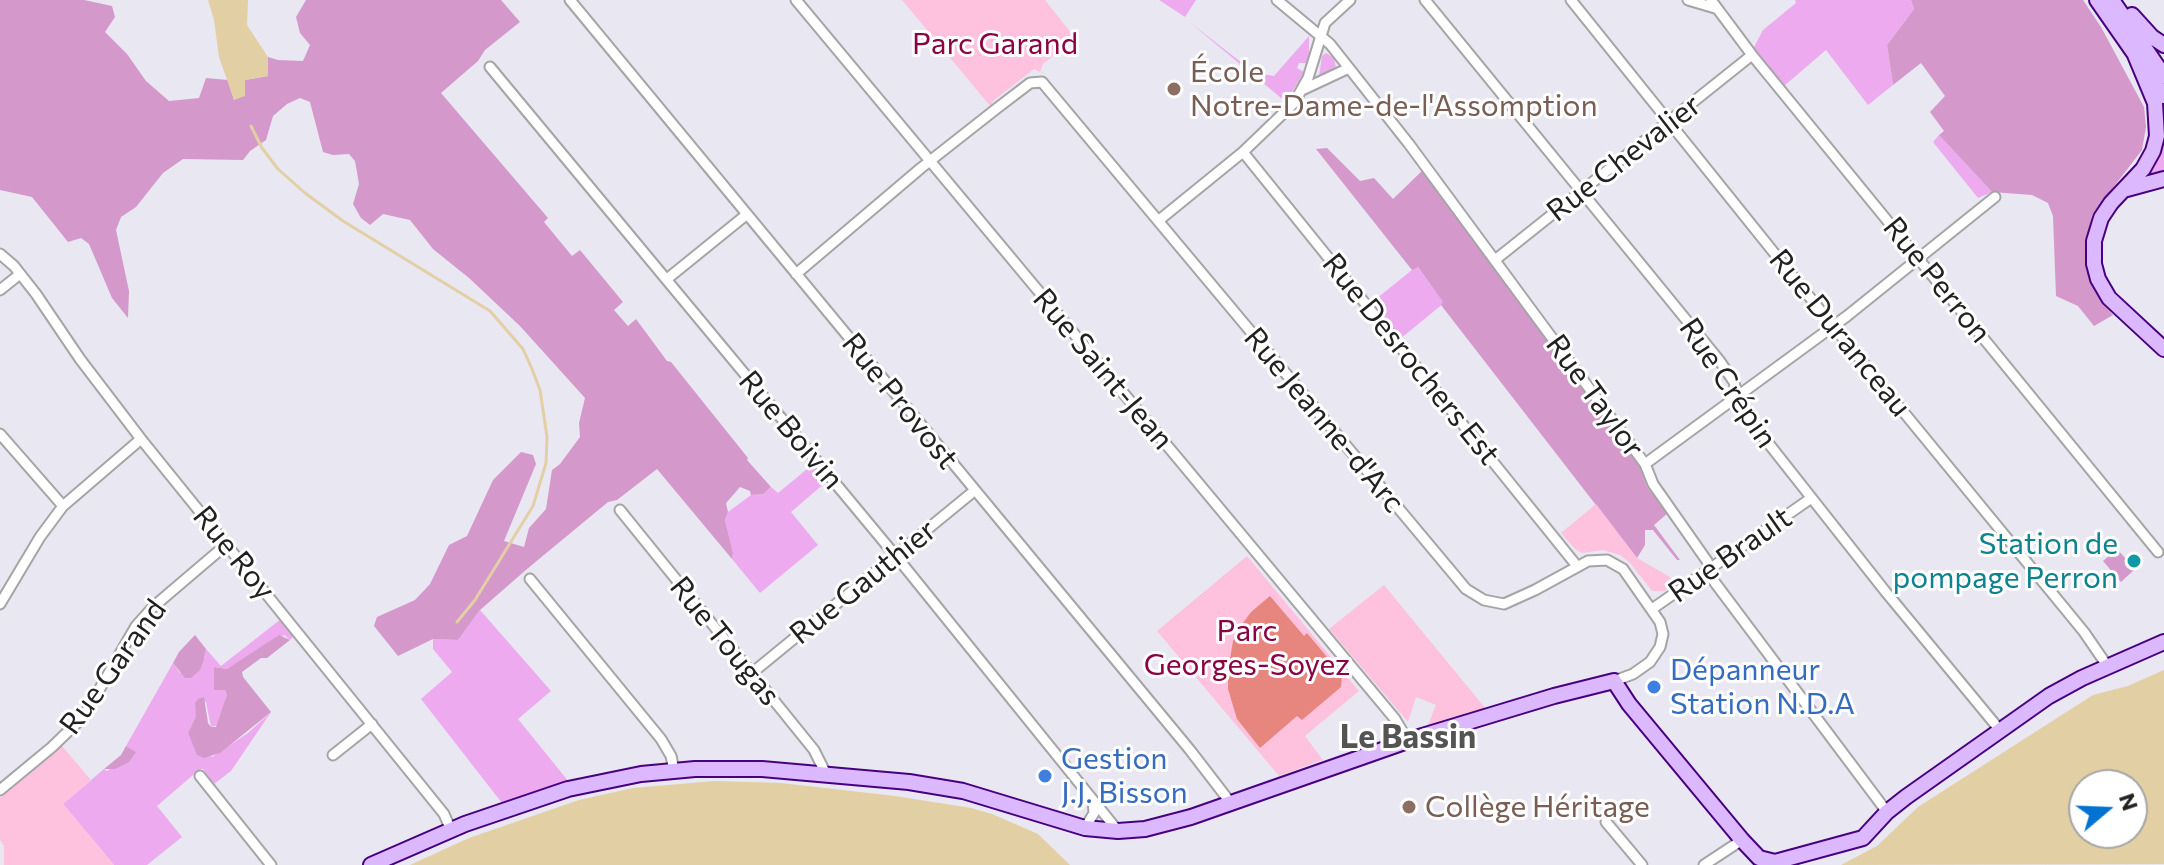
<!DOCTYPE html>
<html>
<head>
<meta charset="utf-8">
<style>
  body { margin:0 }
  #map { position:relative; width:2164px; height:865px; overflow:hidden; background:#e8e7f2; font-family:Commissioner,sans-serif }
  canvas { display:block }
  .north { position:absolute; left:2068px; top:769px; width:80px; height:80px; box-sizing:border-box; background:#fff; border:2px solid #a6a6a6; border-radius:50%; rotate:71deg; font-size:22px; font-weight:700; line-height:32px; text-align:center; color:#212121 }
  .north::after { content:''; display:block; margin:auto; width:28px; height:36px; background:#0073d2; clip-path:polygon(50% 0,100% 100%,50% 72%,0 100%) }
</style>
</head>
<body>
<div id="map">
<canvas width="2164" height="865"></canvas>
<div class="north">N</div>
</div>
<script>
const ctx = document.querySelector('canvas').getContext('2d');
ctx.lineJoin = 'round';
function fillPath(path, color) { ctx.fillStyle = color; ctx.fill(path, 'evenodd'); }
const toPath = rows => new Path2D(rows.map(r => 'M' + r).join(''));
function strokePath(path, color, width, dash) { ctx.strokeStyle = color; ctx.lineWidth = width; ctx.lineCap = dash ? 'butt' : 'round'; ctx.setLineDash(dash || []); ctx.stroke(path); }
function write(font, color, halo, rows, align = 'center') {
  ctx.font = font + ' Commissioner,sans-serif'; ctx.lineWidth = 6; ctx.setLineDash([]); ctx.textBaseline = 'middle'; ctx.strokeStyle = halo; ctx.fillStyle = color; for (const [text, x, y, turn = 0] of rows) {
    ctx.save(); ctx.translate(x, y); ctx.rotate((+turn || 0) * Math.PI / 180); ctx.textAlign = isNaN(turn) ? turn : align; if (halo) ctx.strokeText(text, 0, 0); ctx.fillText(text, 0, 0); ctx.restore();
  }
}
const grass = toPath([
  [1159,0,1196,0,1185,17],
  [1795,0,1911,0,1914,9,1887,45,1893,85,1868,105,1826,50,1784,86,1753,49,1763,30,1796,3],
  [1188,21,1255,73,1274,76,1309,36,1309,56,1306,63,1299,63,1297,68,1304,72,1286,102],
  [1326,53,1334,58,1336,68,1319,76,1322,56],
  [2158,99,2164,108,2164,174,2142,179],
  [1939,135,1992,192,1978,198,1933,142],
  [1417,266,1444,303,1400,339,1371,303],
  [812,465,826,482,791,512,818,545,760,593,732,559,733,553,725,520,728,512,751,495,763,494,771,487,778,493],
  [480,610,551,691,518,719,569,782,502,803,421,699,452,672,433,649,433,639,458,640],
  [281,619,294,636,290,640,284,635,227,669,214,667,215,690,225,690,227,695,219,725,211,727,206,702,198,699,196,716,188,733,193,744,212,757,248,733,271,712,231,771,214,784,203,769,200,769,157,806,182,837,147,865,114,865,63,804,104,769,107,771,135,752,126,746,173,663,180,673,204,659,206,649,221,666]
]);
const forest = toPath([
  [0,0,84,0,112,6,115,17,105,32,127,54,146,81,169,101,199,98,206,78,228,80,234,100,245,80,268,76,268,57,278,60,303,61,310,45,300,33,296,17,306,0,501,0,520,22,485,50,478,61,441,93,548,218,544,222,572,256,580,250,623,302,614,310,628,326,636,319,667,361,671,362,748,458,747,460,771,487,763,494,751,495,750,491,740,487,726,503,728,512,725,520,733,553,732,559,657,469,617,500,608,502,527,569,480,610,458,640,433,639,398,656,374,626,377,617,415,600,430,584,449,545,467,536,493,480,521,452,533,455,536,464,504,541,524,547,529,528,546,509,552,470,560,464,580,437,579,423,585,398,520,326,469,278,433,249,410,220,383,214,370,225,361,218,353,204,359,184,355,161,349,154,333,155,323,152,310,102,300,98,287,104,273,116,266,140,250,151,243,160,183,159,163,173,136,207,121,217,116,230,129,291,128,318,112,298,89,244,81,238,68,242,32,197,0,190],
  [1911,0,2083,0,2101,27,2144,107,2146,127,2142,150,2092,215,2086,243,2087,268,2092,285,2101,302,2113,315,2094,326,2078,306,2056,296,2053,216,2048,203,2032,195,1992,192,1939,135,1944,131,1930,112,1945,96,1921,63,1893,85,1887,45,1914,9],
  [1327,148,1360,181,1374,178,1393,199,1423,170,1639,465,1647,487,1668,513,1654,525,1680,560,1677,560,1653,530,1645,530,1645,545,1637,558,1441,305,1443,302,1418,267,1412,270,1316,149],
  [2117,549,2135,569,2121,582,2103,561],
  [195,635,206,649,204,659,200,670,191,678,185,678,173,663,179,652],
  [279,635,290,640,267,658,261,658,242,672,243,677,271,712,220,753,204,758,197,755,188,733,196,716,195,703,198,699,204,697,208,723,211,727,216,727,227,695,225,690,214,690,214,667,227,669],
  [126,746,136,752,129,762,115,769,104,769,121,755]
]);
const park = toPath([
  [902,0,1045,0,1075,38,1043,64,1040,72,1034,69,993,101,991,107],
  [1596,504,1637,558,1670,577,1675,584,1664,591,1652,591,1630,563,1620,555,1603,550,1582,553,1575,549,1561,533],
  [1247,556,1359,691,1305,736,1323,760,1279,776,1157,631],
  [1384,585,1486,709,1427,727,1436,705,1416,697,1408,722,1329,629],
  [62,746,91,780,63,804,114,865,4,865,4,846,0,840,0,798]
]);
const pitch = toPath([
  [1270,596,1304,636,1307,633,1342,675,1341,687,1302,720,1297,716,1260,748,1237,719,1228,689,1228,671,1233,641,1240,627,1251,612]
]);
const water = toPath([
  [208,0,248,0,247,25,268,57,268,76,245,80,245,96,234,100,219,57,214,20],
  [2164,670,2164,864,1841,865,1877,846,1918,807,2093,695,2128,686],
  [2084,785,2132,785,2132,833,2084,833],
  [715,781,781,783,895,796,971,808,992,814,1038,834,1070,865,410,865,469,838,579,800,633,788]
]);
const stream = toPath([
  [251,126,262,148,278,169,305,193,343,221,490,311,523,349,532,369,540,390,547,437,546,463,533,506,475,600,457,622]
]);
const street = toPath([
  [570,0,1190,750,1230,802],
  [796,0,1395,719,1408,741],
  [1277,0,1330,44,1409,144,1645,464,1653,484,1707,561,1713,580,1887,812],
  [1425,0,1719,360,1734,382,1739,406,1885,591,1999,729],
  [1571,0,1824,315,2084,632,2108,667],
  [1688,0,1715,8],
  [1711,0,1752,55,2158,552],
  [490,67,904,566,1118,831],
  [1302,90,1349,68],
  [1243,152,1577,566],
  [1158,221,1243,152,1294,103,1308,78,1325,23,1350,0],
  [0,254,14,266,36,294,80,359,141,439,444,814,451,830],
  [1495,260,1752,55],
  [796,274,921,168,996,109,1030,83,1042,82,1466,589,1484,600,1504,604,1535,590,1588,561,1607,560,1623,569,1660,622,1663,634,1660,647,1650,662,1633,674,1614,681],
  [667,279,746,215],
  [0,290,20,274],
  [0,434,63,506],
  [1645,464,1847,316,1995,197],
  [620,510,814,750,826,774],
  [530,579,661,739,671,756,674,770],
  [0,604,40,537,63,506,141,439],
  [1652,609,1810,499],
  [752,673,974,491],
  [333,755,372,724],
  [200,776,271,865],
  [0,790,52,747,84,716,136,626,153,607,227,544],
  [1606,822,1642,865],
  [1085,828,1094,813,1093,800],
  [1704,865,1742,840]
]);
const secondary = toPath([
  [2097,0,2164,96],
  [2112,0,2164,76],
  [2132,15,2152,37,2164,45],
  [2135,55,2155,103,2157,136,2153,151,2143,169,2111,203,2101,218,2094,241,2094,264,2098,279,2109,298,2164,349],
  [2127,189,2164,179],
  [371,865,465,824,568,789,641,774,695,769,762,769,909,782,963,791,1085,828,1118,831,1145,829,1191,817,1422,736,1554,696,1614,681,1629,704,1742,840,1759,858,1775,862,1863,838,1887,812,1906,797,2049,696,2082,678,2164,642]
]);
const markers = [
  [1174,89,8,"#8d6e63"],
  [2134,561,8,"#0f9aa8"],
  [1654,687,8,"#3f7fe0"],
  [1045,776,8,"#3f7fe0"],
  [1409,807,8,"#8d6e63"]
];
const parkNames = [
  ["Parc Garand",995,44],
  ["Parc",1247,631],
  ["Georges-Soyez",1247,665]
];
const educationNames = [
  ["École",1190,72],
  ["Notre-Dame-de-l'Assomption",1190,106],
  ["Collège Héritage",1425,807]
];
const streetNames = [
  ["Rue Chevalier",1624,158,-38],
  ["Rue Perron",1937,280,51],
  ["Rue Duranceau",1840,333,51],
  ["Rue Desrochers Est",1411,359,51],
  ["Rue Saint-Jean",1103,369,50],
  ["Rue Crépin",1728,383,56],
  ["Rue Taylor",1595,396,54],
  ["Rue Provost",900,401,51],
  ["Rue Jeanne-d'Arc",1324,420,50],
  ["Rue Boivin",791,430,50],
  ["Rue Roy",234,553,51],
  ["Rue Brault",1730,555,-35],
  ["Rue Gauthier",863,582,-39],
  ["Rue Tougas",725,641,51],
  ["Rue Garand",113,667,-54]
];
const cultureNames = [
  ["Station de",2118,544],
  ["pompage Perron",2118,578]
];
const shopNames = [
  ["Dépanneur",1670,670],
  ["Station N.D.A",1670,704],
  ["Gestion",1061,759],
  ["J.J. Bisson",1061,793]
];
const neighbourhoodNames = [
  ["Le Bassin",1408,737]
];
fillPath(grass, '#edaaef');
fillPath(forest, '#d498cb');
fillPath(park, '#fec2de');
fillPath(pitch, '#e7867f');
fillPath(water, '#e3cfa4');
strokePath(stream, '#e3cfa4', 3);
strokePath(street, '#a5a5a5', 13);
strokePath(secondary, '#480080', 18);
strokePath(street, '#fff', 9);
strokePath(secondary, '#dcb8ff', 14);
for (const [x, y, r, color] of markers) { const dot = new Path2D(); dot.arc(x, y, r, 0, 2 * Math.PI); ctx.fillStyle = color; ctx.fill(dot); strokePath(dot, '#fff', 3); }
write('30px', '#8b0342', '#fff', parkNames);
write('30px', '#785e54', '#fff', educationNames, 'left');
write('30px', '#212121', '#fff', streetNames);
write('30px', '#0d838f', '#fff', cultureNames, 'right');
write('30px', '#366cbe', '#fff', shopNames, 'left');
write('bold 32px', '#545454', '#fff', neighbourhoodNames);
</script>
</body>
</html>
